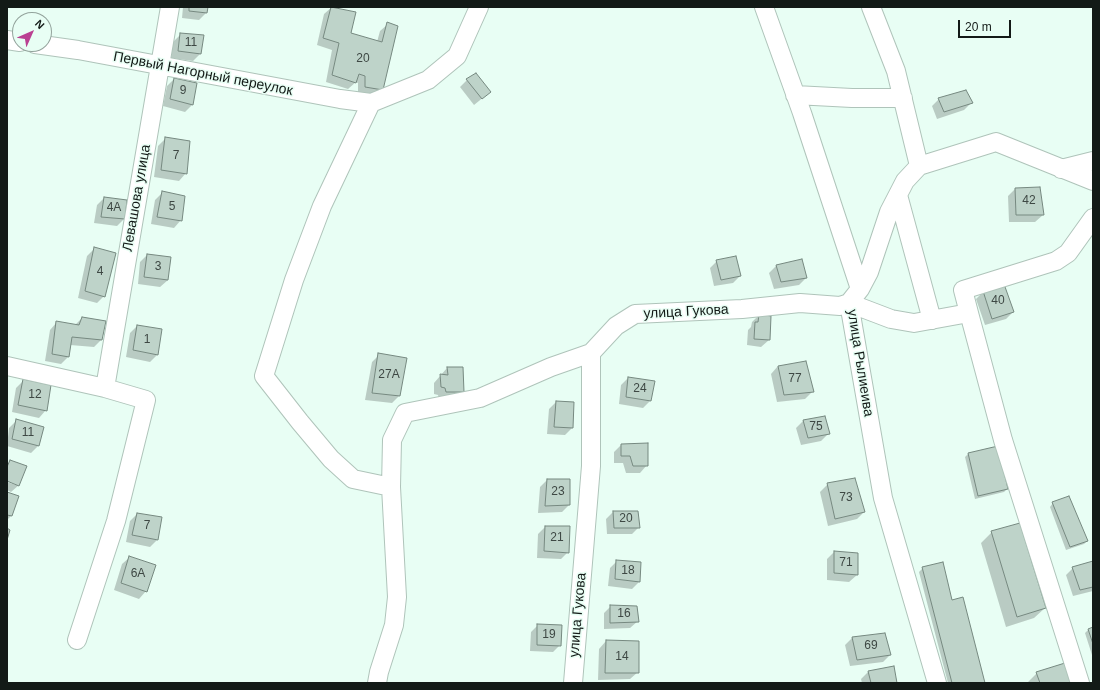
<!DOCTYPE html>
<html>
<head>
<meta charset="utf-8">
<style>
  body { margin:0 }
  #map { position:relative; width:1100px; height:690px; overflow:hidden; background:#e8fef4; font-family:Arial,sans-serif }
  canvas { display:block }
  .frame { position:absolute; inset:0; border:8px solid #131a17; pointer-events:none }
  .north { position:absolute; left:12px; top:12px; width:40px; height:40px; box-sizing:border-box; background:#e8fef4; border:1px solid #93a39c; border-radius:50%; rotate:45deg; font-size:11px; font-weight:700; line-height:16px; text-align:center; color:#131a17 }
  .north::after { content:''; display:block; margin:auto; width:14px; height:18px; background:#ba4092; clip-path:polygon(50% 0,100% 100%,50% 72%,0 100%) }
  .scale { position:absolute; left:958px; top:20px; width:53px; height:18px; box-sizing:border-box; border:2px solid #131a17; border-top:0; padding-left:5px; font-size:12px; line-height:14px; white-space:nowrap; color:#131a17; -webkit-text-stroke:3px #e8fef4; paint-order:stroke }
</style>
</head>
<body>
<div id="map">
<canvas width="1100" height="690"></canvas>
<div class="frame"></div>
<div class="north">N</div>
<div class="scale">20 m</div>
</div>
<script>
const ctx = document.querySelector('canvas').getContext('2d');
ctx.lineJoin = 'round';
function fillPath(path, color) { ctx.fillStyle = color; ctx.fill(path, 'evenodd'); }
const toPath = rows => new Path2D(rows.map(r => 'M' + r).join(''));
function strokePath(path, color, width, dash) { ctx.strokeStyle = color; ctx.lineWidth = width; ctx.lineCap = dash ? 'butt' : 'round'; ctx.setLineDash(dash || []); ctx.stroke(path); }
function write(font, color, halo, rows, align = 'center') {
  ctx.font = font + ' Arial,sans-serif'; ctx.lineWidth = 3; ctx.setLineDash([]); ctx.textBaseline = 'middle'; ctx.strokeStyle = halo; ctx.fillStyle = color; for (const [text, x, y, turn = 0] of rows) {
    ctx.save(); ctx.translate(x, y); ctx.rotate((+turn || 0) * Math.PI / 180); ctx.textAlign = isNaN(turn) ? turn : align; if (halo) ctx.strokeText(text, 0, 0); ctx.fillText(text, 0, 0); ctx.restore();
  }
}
const shadow = toPath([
  [183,7,207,7,206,13,199,20,182,18],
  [332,7,350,34,377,42,380,31,388,24,382,90,375,97,358,94,358,83,356,82,348,89,326,82,332,50,317,45,324,14],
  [180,35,200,54,193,61,171,58,173,42],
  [174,79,196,84,192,105,185,112,163,106,167,86],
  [467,80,490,92,474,105,460,87],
  [939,99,971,103,964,110,937,119,932,106],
  [166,138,186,173,179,181,154,177,158,146],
  [1015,189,1043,215,1035,222,1009,222,1008,196],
  [162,193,181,220,174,228,151,224,155,200],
  [104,198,124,219,117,226,94,223,97,205],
  [94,249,104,296,97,303,78,298,87,256],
  [147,255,168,280,160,287,138,284,140,262],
  [801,260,806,278,799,285,774,289,769,273,776,266],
  [717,261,740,276,733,283,714,286,710,268],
  [983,292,1013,312,1006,319,985,325,976,299],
  [759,315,770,316,769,340,761,347,747,345,748,330,751,327,752,322],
  [82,318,101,340,94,347,70,345,68,357,61,364,45,361,50,330,57,322,75,325],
  [137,326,160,330,157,355,150,362,126,357,130,333],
  [379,355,406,359,399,396,392,403,365,400,372,362],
  [805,362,812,392,805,399,777,402,771,374,778,366],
  [447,368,463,391,456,399,439,399,438,395,434,394,434,383],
  [628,378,650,401,643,408,619,404,621,385],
  [23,381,46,410,39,418,12,412,16,388],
  [556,402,572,428,565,435,547,434,549,409],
  [16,421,38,446,31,453,7,446,9,428],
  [803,421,828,434,821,441,801,445,796,428],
  [621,445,647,465,640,473,626,473,623,463,614,463,614,452],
  [968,454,1007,489,1004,492,975,499,965,457],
  [11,461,19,485,11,492,7,490,7,482,16,485,16,483,7,480,7,465],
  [547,480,569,505,562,512,538,513,540,487],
  [828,484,864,512,857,519,828,526,820,492],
  [7,493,17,497,11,516,7,520],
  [1053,503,1087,541,1084,544,1066,550,1050,507],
  [613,512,639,527,632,534,607,534,606,519],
  [137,514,157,540,150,547,126,542,130,521],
  [545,527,568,552,561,559,537,558,538,534],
  [992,532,1045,608,1034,618,1006,627,981,543],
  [834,552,857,554,857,575,849,582,827,580,827,559],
  [130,557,146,591,139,599,114,590,122,564],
  [617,561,639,582,632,589,608,586,610,568],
  [1093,562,1093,591,1073,596,1066,575,1073,568],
  [923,568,951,601,984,683,948,683,919,572],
  [611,606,638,621,630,628,604,629,604,613],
  [538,625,560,645,553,652,530,651,531,632],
  [1093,628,1093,655,1092,655,1085,633,1088,630],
  [885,634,890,655,883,662,850,666,845,645,852,638],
  [606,641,638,672,630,679,598,680,599,649],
  [893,667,896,683,862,683,861,679,868,672],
  [1037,673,1070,683,1027,683]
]);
const building = toPath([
  [189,7,208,7,207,13,189,11,189,7],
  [331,7,356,12,351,33,382,42,387,22,398,26,383,90,365,87,365,76,359,74,356,83,332,75,339,43,323,38,331,7],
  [180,33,204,35,201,54,178,51,180,33],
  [476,73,491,92,482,99,466,79,476,73],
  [174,78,197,83,193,105,170,99,174,78],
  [966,90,973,103,944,112,938,98,966,90],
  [165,137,190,141,187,174,161,170,165,137],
  [1040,187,1044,215,1016,215,1015,188,1040,187],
  [162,191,185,196,182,221,157,217,162,191],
  [104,197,127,200,125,219,101,217,104,197],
  [94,247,116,253,105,297,85,291,94,247],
  [147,254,171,257,168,280,144,277,147,254],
  [736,256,741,276,721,280,716,260,736,256],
  [802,259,807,278,781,282,776,265,802,259],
  [1004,284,1014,312,992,319,983,291,1004,284],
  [759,314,771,316,770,340,754,339,755,322,758,322,759,314],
  [82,317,106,321,102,340,72,337,69,357,52,354,56,321,79,325,82,317],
  [137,325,162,329,158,355,133,350,137,325],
  [378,353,407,358,400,396,372,393,378,353],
  [806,361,814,392,784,395,778,366,806,361],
  [447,367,463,367,464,392,446,392,445,388,441,387,440,374,448,375,447,367],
  [628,377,655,381,651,401,626,397,628,377],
  [23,379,51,385,47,411,18,405,23,379],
  [556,401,574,402,573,428,554,427,556,401],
  [825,416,830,434,808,438,803,420,825,416],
  [16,419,44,427,39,446,12,439,16,419],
  [648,443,648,466,633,466,630,456,621,456,621,444,648,443],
  [998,446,1008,489,978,496,968,453,998,446],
  [10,460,27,466,19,486,7,481,7,467,10,460],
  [855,478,865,512,835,519,827,483,855,478],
  [547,479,570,479,570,505,545,506,547,479],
  [7,492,19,496,12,516,7,515,7,492],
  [1069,496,1088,541,1070,547,1052,502,1069,496],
  [613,511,638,511,640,528,614,528,613,511],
  [137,513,162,517,158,540,132,535,137,513],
  [1020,523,1046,608,1017,617,991,531,1020,523],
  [545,526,570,526,569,553,544,551,545,526],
  [7,528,10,530,7,540,7,528],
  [834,551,858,553,858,575,834,573,834,551],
  [129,556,156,565,147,592,121,583,129,556],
  [616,560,641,562,640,582,615,579,616,560],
  [1093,561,1093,587,1080,590,1072,567,1093,561],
  [943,562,952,600,963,597,985,683,952,683,922,567,943,562],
  [610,605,637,606,639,622,610,623,610,605],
  [537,624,562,625,561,646,537,645,537,624],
  [1093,627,1093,644,1088,629,1093,627],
  [885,633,891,655,857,660,852,637,885,633],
  [606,640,639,641,639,673,605,673,606,640],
  [1065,663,1071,683,1040,683,1036,672,1065,663],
  [894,666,897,683,871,683,868,671,894,666]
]);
const minor = toPath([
  [764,7,802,113,860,289],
  [871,7,896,71,919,166],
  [7,40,20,42],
  [35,44,78,50,340,99,371,103,428,80,457,56,479,7],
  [795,95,852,98,903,98],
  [371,103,322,206,294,280,264,376,300,422,331,459,353,479,391,487,392,440,405,413,480,398,551,367,591,353],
  [1061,169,1093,161],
  [898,195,932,320],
  [969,313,963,290,1056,261,1068,253,1093,218],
  [7,366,105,388,146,400,116,521,77,640],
  [105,388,170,7],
  [377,683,379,672,394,625,397,597,391,487],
  [573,683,591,466,591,353,616,326,635,314,742,309,800,303,840,306,849,303,860,289,869,272,889,212,905,181,919,166,996,142,1093,181],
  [937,683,883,498,849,303,891,319,914,323,969,313,1003,440,1080,683]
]);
const numberNames = [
  ["11",191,43],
  ["20",363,59],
  ["9",183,91],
  ["7",176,156],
  ["42",1029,201],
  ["5",172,207],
  ["4A",114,208],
  ["3",158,267],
  ["4",100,272],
  ["40",998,301],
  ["1",147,340],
  ["27А",389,375],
  ["77",795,379],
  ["24",640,389],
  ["12",35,395],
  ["75",816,427],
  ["11",28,433],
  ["23",558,492],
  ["73",846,498],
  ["20",626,519],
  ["7",147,526],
  ["21",557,538],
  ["71",846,563],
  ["18",628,571],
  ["6А",138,574],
  ["16",624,614],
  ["19",549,635],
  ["69",871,646],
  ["14",622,657]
];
const streetNames = [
  ["Первый Нагорный переулок",203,74,11],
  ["Левашова улица",137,198,-80],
  ["улица Гукова",686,312,-3],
  ["улица Рылиеива",860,363,81],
  ["улица Гукова",578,615,-85]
];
fillPath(shadow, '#0003');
fillPath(building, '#bed3c9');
strokePath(building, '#768980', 1);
strokePath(minor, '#afc4ba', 20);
strokePath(minor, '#fff', 18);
write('12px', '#3e4844', null, numberNames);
write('14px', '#131a17', '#e8fef4', streetNames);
</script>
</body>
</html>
